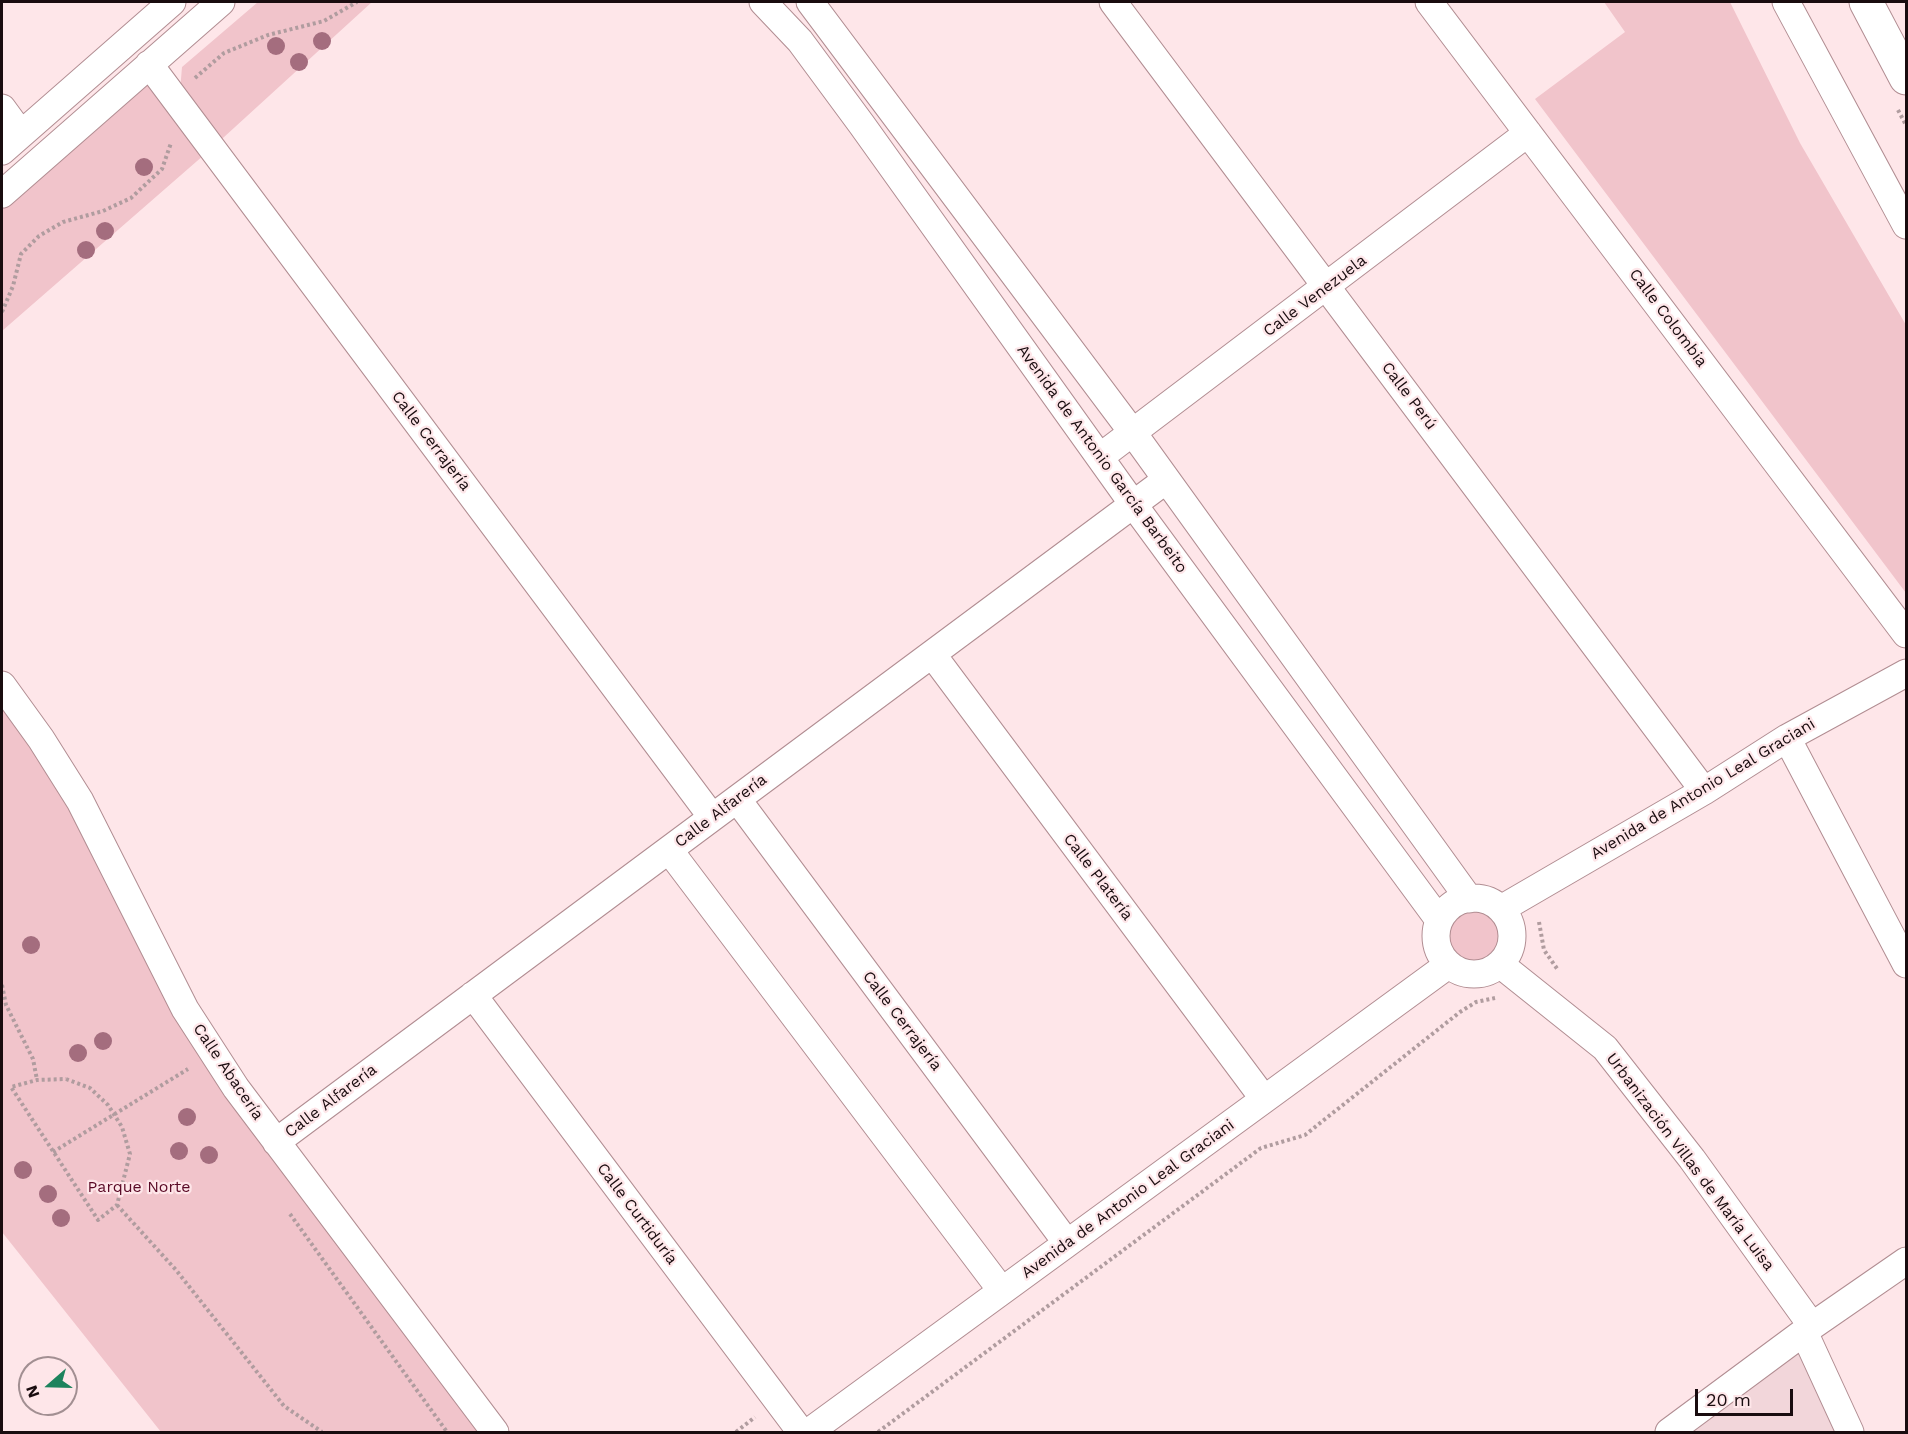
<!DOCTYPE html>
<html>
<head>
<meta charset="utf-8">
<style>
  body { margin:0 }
  #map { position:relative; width:1908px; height:1434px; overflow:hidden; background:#fee6e9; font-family:"Work Sans",sans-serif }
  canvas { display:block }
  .frame { position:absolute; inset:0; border:3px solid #190c0f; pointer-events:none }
  .north { position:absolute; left:18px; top:1356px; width:60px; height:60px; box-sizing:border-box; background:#fee6e9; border:2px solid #a28f92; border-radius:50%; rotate:250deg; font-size:16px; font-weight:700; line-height:24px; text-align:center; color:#190c0f }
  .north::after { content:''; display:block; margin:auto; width:21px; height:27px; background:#1d835d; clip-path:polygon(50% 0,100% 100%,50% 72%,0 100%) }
  .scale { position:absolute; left:1695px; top:1389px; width:98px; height:27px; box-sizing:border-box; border:3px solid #190c0f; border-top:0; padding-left:8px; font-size:18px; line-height:21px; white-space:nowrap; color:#190c0f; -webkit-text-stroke:4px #fee6e9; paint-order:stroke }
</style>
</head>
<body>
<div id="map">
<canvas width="1908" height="1434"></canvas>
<div class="frame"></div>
<div class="north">N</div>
<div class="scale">20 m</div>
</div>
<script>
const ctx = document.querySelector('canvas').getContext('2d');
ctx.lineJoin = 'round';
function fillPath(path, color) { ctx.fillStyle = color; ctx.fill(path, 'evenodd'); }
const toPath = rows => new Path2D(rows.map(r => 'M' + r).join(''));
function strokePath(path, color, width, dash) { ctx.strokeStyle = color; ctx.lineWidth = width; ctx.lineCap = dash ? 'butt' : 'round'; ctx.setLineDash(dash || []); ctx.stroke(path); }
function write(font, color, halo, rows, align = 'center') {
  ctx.font = font + ' "Work Sans",sans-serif'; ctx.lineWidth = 4.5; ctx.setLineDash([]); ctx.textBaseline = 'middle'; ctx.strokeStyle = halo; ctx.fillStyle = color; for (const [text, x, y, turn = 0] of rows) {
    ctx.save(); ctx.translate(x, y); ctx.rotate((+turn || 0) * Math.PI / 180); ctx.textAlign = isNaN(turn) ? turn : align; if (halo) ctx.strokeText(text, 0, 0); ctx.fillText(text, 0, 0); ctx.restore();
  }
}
const built = toPath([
  [1802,1344,1840,1432,1690,1432]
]);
const green = toPath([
  [258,2,372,2,212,148,2,331,2,194,149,64,179,103,182,67],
  [1604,2,1730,2,1800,143,1906,325,1906,593,1535,99,1625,32],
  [2,685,185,1009,495,1432,161,1432,2,1232],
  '1442 936a32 32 0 1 1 64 0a32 32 0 1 1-64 0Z'
]);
const path = toPath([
  [195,78,224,53,268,35,324,21,357,2],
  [1898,110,1906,125],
  [2,312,13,286,21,254,39,236,63,222,103,211,131,198,162,169,171,143],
  [1539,922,1544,950,1558,970],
  [2,985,6,1005,33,1059,37,1080],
  [66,1079,90,1088,108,1105,122,1127,130,1154,117,1205,98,1220,11,1087,37,1080,66,1079],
  [53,1152,188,1069],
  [117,1205,176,1270,284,1406,322,1432],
  [290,1214,447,1432],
  [736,1432,755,1417],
  [878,1432,1261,1148,1305,1135,1460,1012,1476,1002,1495,998]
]);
const street = toPath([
  [763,2,800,41,862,125,1133,504,1439,920],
  [810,2,1133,433,1469,899],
  [1113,2,1704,791],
  [1429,2,1906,634],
  [1786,2,1906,225],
  [149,64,712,817],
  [2,108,21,134],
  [2,151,172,2],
  [2,194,221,2],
  [1100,457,1528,133],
  [932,654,1264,1099],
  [2,685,41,739,80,801,185,1009,236,1088,495,1432],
  [1787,738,1906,964],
  [737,799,1067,1243],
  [669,850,1002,1291],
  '1436 936a38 38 0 1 1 76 0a38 38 0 1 1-76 0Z',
  [1501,909,1704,791,1787,738,1906,673],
  [1501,965,1605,1048,1692,1159,1812,1326],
  [473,995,801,1432],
  [276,1142,1166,480],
  [1804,1332,1850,1432],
  [809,1432,1448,965],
  [1669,1432,1812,1326,1906,1261]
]);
const secondary = toPath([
  [1866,2,1906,78]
]);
const trees = [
  [322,41],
  [276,46],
  [299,62],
  [144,167],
  [105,231],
  [86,250],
  [31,945],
  [103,1041],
  [78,1053],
  [187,1117],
  [179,1151],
  [209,1155],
  [23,1170],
  [48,1194],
  [61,1218]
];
const streetNames = [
  ["Calle Venezuela",1315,296,-37],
  ["Calle Colombia",1668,318,53],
  ["Calle Perú",1409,396,53],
  ["Calle Cerrajería",431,441,53],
  ["Avenida de Antonio García Barbeito",1102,459,54],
  ["Avenida de Antonio Leal Graciani",1703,789,-31],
  ["Calle Alfarería",721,811,-37],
  ["Calle Platería",1098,877,53],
  ["Calle Cerrajería",902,1021,53],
  ["Calle Abacería",228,1072,56],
  ["Calle Alfarería",331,1101,-37],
  ["Urbanización Villas de María Luisa",1690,1162,53],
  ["Avenida de Antonio Leal Graciani",1128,1199,-36],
  ["Calle Curtiduría",637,1214,53]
];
const parkNames = [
  ["Parque Norte",139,1187]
];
fillPath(built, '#f2d6da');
fillPath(green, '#f1c4cb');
strokePath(street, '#b18d92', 29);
strokePath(secondary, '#b18d92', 35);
strokePath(path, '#b09c9f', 4, [3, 3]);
strokePath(street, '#fff', 27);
strokePath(secondary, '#fff', 33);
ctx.fillStyle = '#a46d7e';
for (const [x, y] of trees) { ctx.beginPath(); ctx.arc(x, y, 9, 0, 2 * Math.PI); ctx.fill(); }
write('16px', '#190c0f', '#fee6e9', streetNames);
write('16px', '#5a0a26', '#fee6e9', parkNames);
</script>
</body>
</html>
